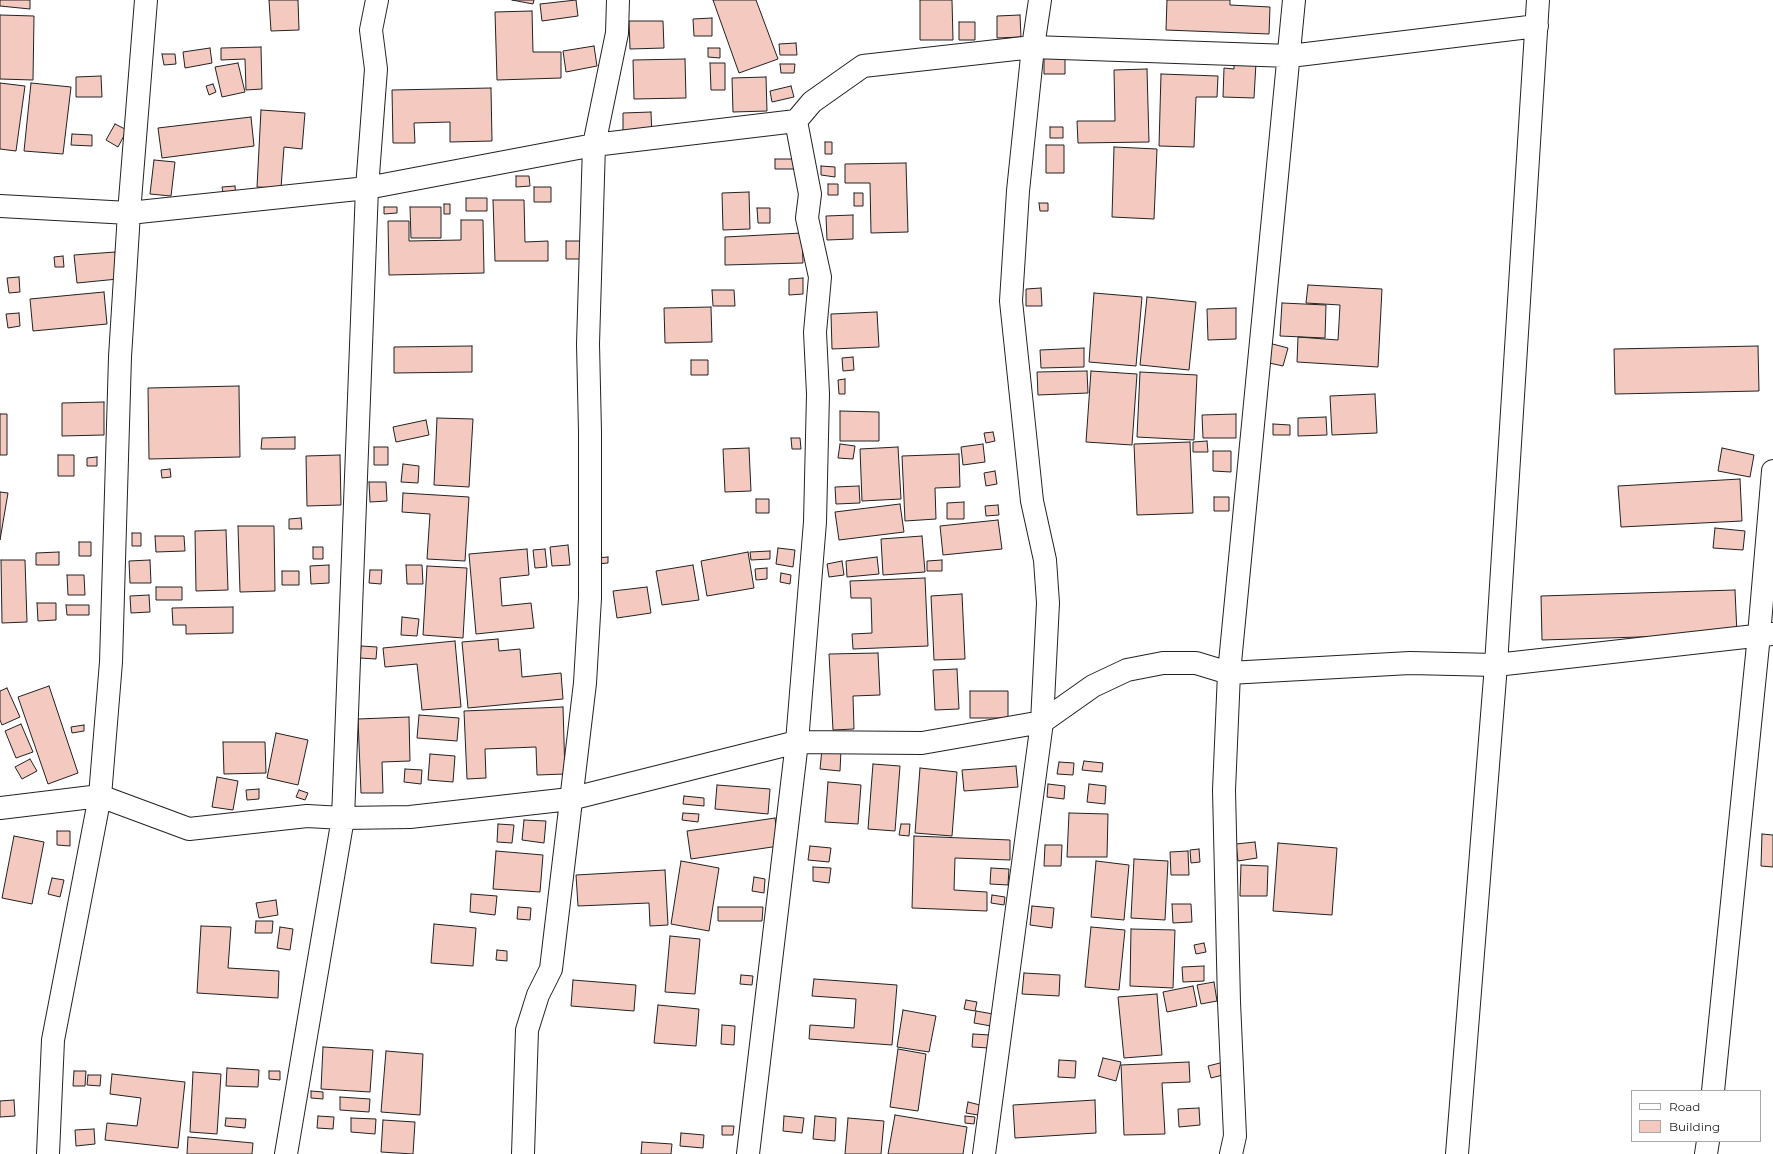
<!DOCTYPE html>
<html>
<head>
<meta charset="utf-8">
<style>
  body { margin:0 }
  #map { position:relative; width:1773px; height:1154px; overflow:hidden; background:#fff; font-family:Montserrat,sans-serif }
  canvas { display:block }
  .legend { position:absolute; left:1631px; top:1090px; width:130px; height:52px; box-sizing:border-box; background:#fff; border:1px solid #a7a7a7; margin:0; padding:5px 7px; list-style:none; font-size:12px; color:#222 }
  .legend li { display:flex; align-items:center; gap:8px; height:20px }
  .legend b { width:20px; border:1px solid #a7a7a7 }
</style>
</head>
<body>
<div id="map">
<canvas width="1773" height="1154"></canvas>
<ul class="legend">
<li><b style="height:5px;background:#fff"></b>Road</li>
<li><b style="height:11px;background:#f3c9c0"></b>Building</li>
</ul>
</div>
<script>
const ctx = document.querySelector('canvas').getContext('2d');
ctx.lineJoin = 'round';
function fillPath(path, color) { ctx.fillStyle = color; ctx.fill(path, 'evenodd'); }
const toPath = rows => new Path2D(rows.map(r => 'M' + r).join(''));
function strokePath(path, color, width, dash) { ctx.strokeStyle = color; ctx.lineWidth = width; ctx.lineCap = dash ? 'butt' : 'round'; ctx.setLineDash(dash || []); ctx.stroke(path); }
const building = toPath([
  [0,0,30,0,30,9,0,6,0,0],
  [269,0,298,0,299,30,271,31,269,0],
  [512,0,534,0,533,4,512,0],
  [576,0,578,16,542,21,540,4,576,0],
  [713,0,756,0,778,59,739,73,713,0],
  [920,0,952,0,953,40,920,40,920,0],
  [1167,0,1230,0,1230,5,1270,7,1269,34,1166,30,1167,0],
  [532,11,533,52,561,52,561,78,497,80,495,12,532,11],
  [0,15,34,16,33,80,0,79,0,15],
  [1020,15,1021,37,997,38,997,16,1020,15],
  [712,18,712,36,694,36,693,19,712,18],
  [629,21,663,21,664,48,630,49,629,21],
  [959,22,975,22,975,40,959,40,959,22],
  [796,43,797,55,780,55,779,44,796,43],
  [594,46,597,66,566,72,563,51,594,46],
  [261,47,262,89,246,90,245,59,221,60,221,48,261,47],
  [210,48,212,63,185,68,183,52,210,48],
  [708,48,720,48,720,58,708,57,708,48],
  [162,54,175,54,176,64,164,65,162,54],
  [1065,54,1065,74,1044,74,1044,55,1065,54],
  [685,59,686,98,634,99,633,60,685,59],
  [1234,62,1256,63,1254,98,1223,97,1224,68,1234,69,1234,62],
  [238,63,245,92,222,97,215,67,238,63],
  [710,63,725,63,725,90,711,90,710,63],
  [780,64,795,64,794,73,781,73,780,64],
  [1147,69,1149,142,1078,143,1077,121,1115,121,1114,70,1147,69],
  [1161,74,1218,76,1217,97,1196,97,1194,147,1159,146,1161,74],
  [101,76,102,97,76,97,76,77,101,76],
  [766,77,767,111,733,112,732,78,766,77],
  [0,83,25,86,16,151,0,149,0,83],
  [31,83,71,87,63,154,24,151,31,83],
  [213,84,216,92,209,95,206,86,213,84],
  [791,86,794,97,772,102,770,91,791,86],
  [491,88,492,141,450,142,450,122,414,123,415,143,393,143,392,90,491,88],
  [261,110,305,113,302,149,284,147,281,188,257,187,261,110],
  [651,112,652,136,623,137,623,113,651,112],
  [251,117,254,146,162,158,158,128,251,117],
  [115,124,127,130,118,147,106,140,115,124],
  [1050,127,1063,127,1063,138,1050,138,1050,127],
  [72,134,92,135,92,146,71,145,72,134],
  [825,142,832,142,832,154,825,154,825,142],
  [1046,145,1064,145,1064,173,1046,173,1046,145],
  [1114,147,1157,149,1154,219,1112,217,1114,147],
  [775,159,798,159,799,169,775,169,775,159],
  [154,160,175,162,171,196,150,194,154,160],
  [906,163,908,232,871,233,870,183,845,183,845,164,906,163],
  [821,166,835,167,835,177,821,175,821,166],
  [516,176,529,176,530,186,516,187,516,176],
  [828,184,838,184,838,195,828,195,828,184],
  [235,186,236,198,224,199,222,187,235,186],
  [534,187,551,187,551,202,534,202,534,187],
  [749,192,750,229,723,230,722,193,749,192],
  [854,193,863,193,863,206,854,206,854,193],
  [466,198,487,198,487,211,466,211,466,198],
  [493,200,524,200,525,242,548,241,548,261,495,261,493,200],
  [1039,203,1048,203,1048,211,1040,211,1039,203],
  [444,204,450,204,450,214,444,214,444,204],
  [384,207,397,207,397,213,384,214,384,207],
  [410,207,441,207,441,238,411,238,410,207],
  [757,208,770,208,770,223,758,223,757,208],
  [853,215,853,239,827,240,826,216,853,215],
  [461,220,483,220,484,273,389,275,388,221,409,221,409,241,461,240,461,220],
  [802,233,803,263,725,265,725,237,802,233],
  [566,241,585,241,586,259,566,259,566,241],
  [115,252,118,279,77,283,74,255,115,252],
  [63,256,64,267,55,267,54,257,63,256],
  [19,277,20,292,9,293,7,278,19,277],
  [803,278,803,294,789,295,789,279,803,278],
  [1308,285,1382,289,1378,367,1297,362,1298,337,1338,340,1340,305,1306,303,1308,285],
  [1041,288,1042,306,1026,306,1026,289,1041,288],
  [712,290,734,290,735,306,713,306,712,290],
  [104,292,107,324,33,331,30,299,104,292],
  [1094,293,1142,297,1136,366,1089,362,1094,293],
  [1147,297,1196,302,1189,370,1140,365,1147,297],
  [1282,303,1326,305,1325,338,1280,336,1282,303],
  [711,307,712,342,665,343,664,308,711,307],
  [1236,308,1236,339,1208,340,1207,309,1236,308],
  [877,312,879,347,832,349,831,314,877,312],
  [19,313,20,326,8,328,6,314,19,313],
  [1265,342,1288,348,1283,366,1260,361,1265,342],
  [472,346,472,372,394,373,394,347,472,346],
  [1758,346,1759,391,1615,394,1614,349,1758,346],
  [1084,348,1084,367,1041,368,1040,350,1084,348],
  [853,357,854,370,843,371,842,358,853,357],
  [691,360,708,360,708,375,691,375,691,360],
  [1087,371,1088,393,1038,395,1037,372,1087,371],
  [1091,371,1137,374,1132,445,1086,442,1091,371],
  [1140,372,1197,375,1194,440,1137,437,1140,372],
  [845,379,845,394,839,394,838,380,845,379],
  [239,386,240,457,149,459,148,388,239,386],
  [1375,394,1377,433,1332,435,1330,396,1375,394],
  [104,402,104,435,62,436,62,403,104,402],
  [840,411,879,412,879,441,840,441,840,411],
  [0,414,7,414,7,455,0,455,0,414],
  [1236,414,1236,438,1203,438,1202,415,1236,414],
  [1326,417,1327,435,1298,436,1298,418,1326,417],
  [437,418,473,419,469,487,434,485,437,418],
  [426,420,429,435,396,442,393,427,426,420],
  [1273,424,1290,425,1290,435,1273,435,1273,424],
  [993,432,995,441,986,443,984,433,993,432],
  [295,437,295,449,261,449,262,438,295,437],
  [791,438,800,438,801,449,792,449,791,438],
  [1207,441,1208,452,1193,452,1193,442,1207,441],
  [1190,442,1193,513,1137,515,1134,444,1190,442],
  [840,444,855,446,853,459,838,458,840,444],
  [983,444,985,462,963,465,961,447,983,444],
  [374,447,388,447,388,465,374,465,374,447],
  [898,447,901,499,862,501,860,449,898,447],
  [749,448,751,491,725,492,723,449,749,448],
  [1722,448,1754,455,1750,477,1718,471,1722,448],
  [1213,451,1231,451,1231,472,1213,471,1213,451],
  [959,454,960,487,935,488,936,519,905,521,902,456,959,454],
  [58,455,74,455,74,476,58,476,58,455],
  [340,455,341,505,307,506,306,456,340,455],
  [97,457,97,466,87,466,87,458,97,457],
  [403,464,419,466,418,483,401,482,403,464],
  [170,469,171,477,162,478,161,470,170,469],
  [995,471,997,484,986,486,984,473,995,471],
  [1740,479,1742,521,1621,527,1618,486,1740,479],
  [369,482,386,482,387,501,370,502,369,482],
  [859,486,860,503,836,504,835,487,859,486],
  [0,492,8,493,0,540,0,492],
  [403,493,469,497,465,561,427,559,430,514,402,512,403,493],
  [1214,497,1229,497,1229,511,1214,511,1214,497],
  [756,499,769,499,769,513,756,513,756,499],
  [964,502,964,519,947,519,947,503,964,502],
  [900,504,904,532,839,540,835,512,900,504],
  [998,505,999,515,986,516,985,506,998,505],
  [301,518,302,529,289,529,289,519,301,518],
  [998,520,1002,549,943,555,940,526,998,520],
  [238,526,274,526,275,591,240,592,238,526],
  [1715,528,1745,531,1743,550,1713,548,1715,528],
  [226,530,228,590,196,591,195,531,226,530],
  [132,533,141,533,141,546,132,546,132,533],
  [155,536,184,536,185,551,156,552,155,536],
  [922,536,925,572,883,575,881,539,922,536],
  [79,542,91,542,91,556,79,556,79,542],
  [568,545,570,565,552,566,550,547,568,545],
  [313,547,323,547,323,559,313,559,313,547],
  [778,548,795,550,793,567,776,564,778,548],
  [527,549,529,575,500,578,502,606,531,603,534,628,476,634,469,554,527,549],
  [545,549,547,567,535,568,533,550,545,549],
  [770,551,770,559,751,560,750,552,770,551],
  [59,552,59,565,36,565,36,553,59,552],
  [748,552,754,588,707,596,701,561,748,552],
  [608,557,608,563,596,564,595,558,608,557],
  [877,557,879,574,847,577,846,561,877,557],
  [1,560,25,560,27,622,2,623,1,560],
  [150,560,151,583,130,583,129,561,150,560],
  [942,560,942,571,927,571,927,561,942,560],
  [842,561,844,575,829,577,827,564,842,561],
  [329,565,329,583,311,584,310,566,329,565],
  [406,565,422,565,423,584,407,584,406,565],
  [693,565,699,600,662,605,656,571,693,565],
  [427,566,467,568,463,638,423,635,427,566],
  [767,568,767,579,756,580,755,569,767,568],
  [370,570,382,570,381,584,369,583,370,570],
  [282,571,299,571,299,585,282,585,282,571],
  [781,573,791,575,790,584,780,582,781,573],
  [67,575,84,575,85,595,68,595,67,575],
  [925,578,928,646,853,649,852,634,872,633,871,598,851,598,850,581,925,578],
  [156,587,182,587,182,600,156,600,156,587],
  [647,587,651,613,617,618,613,591,647,587],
  [1735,590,1737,634,1542,640,1541,596,1735,590],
  [962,594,965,659,934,660,931,596,962,594],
  [149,595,150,612,131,613,130,596,149,595],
  [37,603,56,603,56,620,38,621,37,603],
  [66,605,89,605,89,615,67,615,66,605],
  [233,607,233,633,186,634,186,625,173,625,172,608,233,607],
  [402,617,419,619,417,636,401,635,402,617],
  [498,639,499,651,520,649,522,677,561,673,563,699,468,708,462,642,498,639],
  [455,641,461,707,422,710,417,664,385,667,383,648,455,641],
  [361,646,377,647,376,659,360,658,361,646],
  [878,653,880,695,853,696,854,729,833,730,829,654,878,653],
  [957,669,959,709,935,710,933,670,957,669],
  [49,686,78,773,48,784,18,697,49,686],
  [7,688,20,717,2,725,0,720,0,691,7,688],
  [970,691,1008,691,1008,718,970,718,970,691],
  [563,707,565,774,537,775,536,747,485,749,486,778,467,779,464,711,563,707],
  [419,715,459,718,457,741,417,738,419,715],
  [409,717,410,761,382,762,383,793,361,793,358,719,409,717],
  [21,724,33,752,16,758,5,731,21,724],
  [84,725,84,731,72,733,71,727,84,725],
  [276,733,308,740,298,785,267,778,276,733],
  [223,742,265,742,266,773,224,774,223,742],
  [822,749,841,750,840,771,820,769,822,749],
  [430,754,455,756,453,782,428,780,430,754],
  [30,759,37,771,22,779,15,767,30,759],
  [1084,761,1103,763,1102,772,1082,770,1084,761],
  [1059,762,1074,763,1073,775,1057,774,1059,762],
  [873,764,900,766,895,831,868,829,873,764],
  [1016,766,1018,787,964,791,962,770,1016,766],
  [920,768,957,772,952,836,915,833,920,768],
  [405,769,422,770,421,784,404,782,405,769],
  [217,777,238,781,233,810,212,807,217,777],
  [828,782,861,785,858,824,825,822,828,782],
  [1048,784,1065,786,1064,799,1047,797,1048,784],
  [1089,784,1106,786,1105,804,1087,802,1089,784],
  [717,785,770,789,768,814,715,809,717,785],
  [259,789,259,799,247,800,246,790,259,789],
  [299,790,308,793,305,800,296,797,299,790],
  [684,796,704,798,704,806,683,804,684,796],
  [683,813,699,814,698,822,682,820,683,813],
  [1069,813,1108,814,1107,857,1067,857,1069,813],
  [775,818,779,846,691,859,687,831,775,818],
  [524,820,546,821,544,843,522,840,524,820],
  [498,824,514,825,512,843,497,842,498,824],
  [901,824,910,824,909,836,899,835,901,824],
  [57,831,70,831,70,846,57,845,57,831],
  [1762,834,1773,835,1773,867,1761,866,1762,834],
  [14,836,44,842,32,904,2,898,14,836],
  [914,836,1010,840,1010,860,955,858,954,890,987,892,987,911,912,908,914,836],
  [1255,842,1257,858,1238,861,1236,844,1255,842],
  [1278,843,1337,848,1332,915,1273,911,1278,843],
  [1045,845,1062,845,1061,866,1044,866,1045,845],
  [810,846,831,848,829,862,808,860,810,846],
  [1199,849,1200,862,1191,863,1190,850,1199,849],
  [496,851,543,855,540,892,493,889,496,851],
  [1188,851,1189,875,1171,875,1170,852,1188,851],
  [1134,859,1168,861,1165,920,1131,918,1134,859],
  [681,861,719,868,709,931,671,924,681,861],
  [1096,861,1129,865,1124,920,1091,917,1096,861],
  [1241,865,1268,866,1267,896,1240,896,1241,865],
  [813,867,831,868,829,883,813,881,813,867],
  [991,868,1009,869,1008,885,990,884,991,868],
  [665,870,668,925,650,926,649,903,578,906,576,875,665,870],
  [754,877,765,879,764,893,752,891,754,877],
  [52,878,64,880,60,897,48,894,52,878],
  [471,894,497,896,495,915,470,912,471,894],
  [992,895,1005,897,1004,905,991,903,992,895],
  [276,900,278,915,259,918,256,903,276,900],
  [1172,904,1191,904,1192,922,1173,923,1172,904],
  [1032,906,1054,908,1052,928,1030,925,1032,906],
  [518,907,531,908,530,920,517,919,518,907],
  [718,907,763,907,762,921,718,921,718,907],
  [256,921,273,921,272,933,255,933,256,921],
  [434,924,476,928,473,966,431,963,434,924],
  [201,926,231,927,228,968,279,971,278,998,197,993,201,926],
  [280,927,293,929,290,950,277,948,280,927],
  [1091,927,1125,930,1119,990,1085,987,1091,927],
  [1131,929,1175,930,1173,988,1130,986,1131,929],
  [670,936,700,939,695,994,665,992,670,936],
  [1204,943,1206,952,1196,954,1194,945,1204,943],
  [497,950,507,951,507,961,496,960,497,950],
  [1204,966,1204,981,1183,982,1182,967,1204,966],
  [1024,973,1060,975,1059,996,1022,994,1024,973],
  [741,975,753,976,752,985,740,984,741,975],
  [814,979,897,985,892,1045,809,1039,810,1025,854,1028,856,999,812,996,814,979],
  [573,980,636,985,634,1011,571,1006,573,980],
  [1214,982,1217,1001,1201,1004,1197,985,1214,982],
  [1193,986,1197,1006,1167,1012,1163,992,1193,986],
  [1157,994,1162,1055,1124,1058,1118,997,1157,994],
  [966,1000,977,1002,975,1011,964,1009,966,1000],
  [658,1005,699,1009,696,1046,654,1043,658,1005],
  [903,1010,936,1016,929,1052,897,1047,903,1010],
  [976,1011,993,1014,991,1026,974,1023,976,1011],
  [722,1025,735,1026,734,1045,721,1044,722,1025],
  [973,1034,990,1035,989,1048,972,1047,973,1034],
  [323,1047,373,1050,370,1092,321,1089,323,1047],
  [898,1049,926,1054,918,1111,890,1107,898,1049],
  [386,1051,423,1054,420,1115,381,1112,386,1051],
  [1103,1058,1121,1062,1116,1081,1098,1076,1103,1058],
  [1059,1060,1076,1061,1075,1078,1058,1077,1059,1060],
  [1189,1062,1190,1082,1162,1083,1165,1134,1124,1135,1121,1065,1189,1062],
  [1224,1062,1227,1074,1211,1078,1208,1066,1224,1062],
  [227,1068,259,1070,258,1087,226,1086,227,1068],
  [74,1071,86,1071,85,1086,73,1086,74,1071],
  [269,1071,280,1071,280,1080,269,1079,269,1071],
  [193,1072,221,1074,217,1134,190,1132,193,1072],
  [112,1074,185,1082,178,1148,105,1140,107,1123,137,1126,141,1098,110,1094,112,1074],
  [88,1075,101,1075,100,1086,87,1085,88,1075],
  [311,1091,323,1092,323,1099,311,1098,311,1091],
  [340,1097,370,1099,369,1112,340,1110,340,1097],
  [14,1100,15,1116,0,1117,0,1101,14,1100],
  [1095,1100,1096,1133,1015,1138,1013,1105,1095,1100],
  [968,1102,980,1105,978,1115,966,1113,968,1102],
  [1199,1108,1200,1125,1179,1127,1178,1109,1199,1108],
  [895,1115,967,1127,963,1154,888,1154,895,1115],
  [318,1116,334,1117,333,1129,317,1128,318,1116],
  [784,1116,804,1118,802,1133,783,1131,784,1116],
  [815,1116,836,1118,835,1141,813,1139,815,1116],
  [965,1116,975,1117,974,1124,965,1123,965,1116],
  [226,1118,246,1119,245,1128,225,1126,226,1118],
  [351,1118,376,1119,375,1134,351,1132,351,1118],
  [848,1118,884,1121,881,1154,845,1154,848,1118],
  [383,1120,415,1122,413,1154,381,1152,383,1120],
  [722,1126,734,1126,733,1135,722,1135,722,1126],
  [94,1129,95,1144,76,1146,75,1130,94,1129],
  [681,1133,704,1135,703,1148,680,1146,681,1133],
  [188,1137,253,1143,252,1154,187,1154,188,1137],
  [642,1142,672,1144,671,1154,641,1154,642,1142]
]);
const minor = toPath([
  [0,206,129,213,367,188,594,145,796,121,812,102,863,66,1033,47,1290,56,1537,26],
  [0,808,100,796,189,829,307,816,343,818,410,817,570,799,797,742,922,743,1042,722,1093,686,1127,670,1163,663,1196,663,1229,673,1410,663,1496,665,1773,634],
  [1713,1091,1759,635,1773,471],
  [48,1154,53,1040,100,796,111,662,120,357,129,213,146,0],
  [286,1154,343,818,367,188,376,69,371,30,377,0],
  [523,1154,527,1030,538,995,551,969,585,683,590,598,590,432,588,344,594,145,617,33,618,0],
  [748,1154,797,742,815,522,818,394,815,332,820,277,807,218,810,194,796,121],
  [984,1154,1042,722,1048,603,1045,560,1032,501,1011,301,1018,191,1033,47,1040,0],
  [1231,1154,1235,1136,1229,1002,1224,790,1229,673,1294,0],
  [1457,1154,1496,665,1538,0],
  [1706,1154,1708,1141]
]);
fillPath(building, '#f3c9c0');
strokePath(building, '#222', 1);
strokePath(minor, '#222', 24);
strokePath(minor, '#fff', 22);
</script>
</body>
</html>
